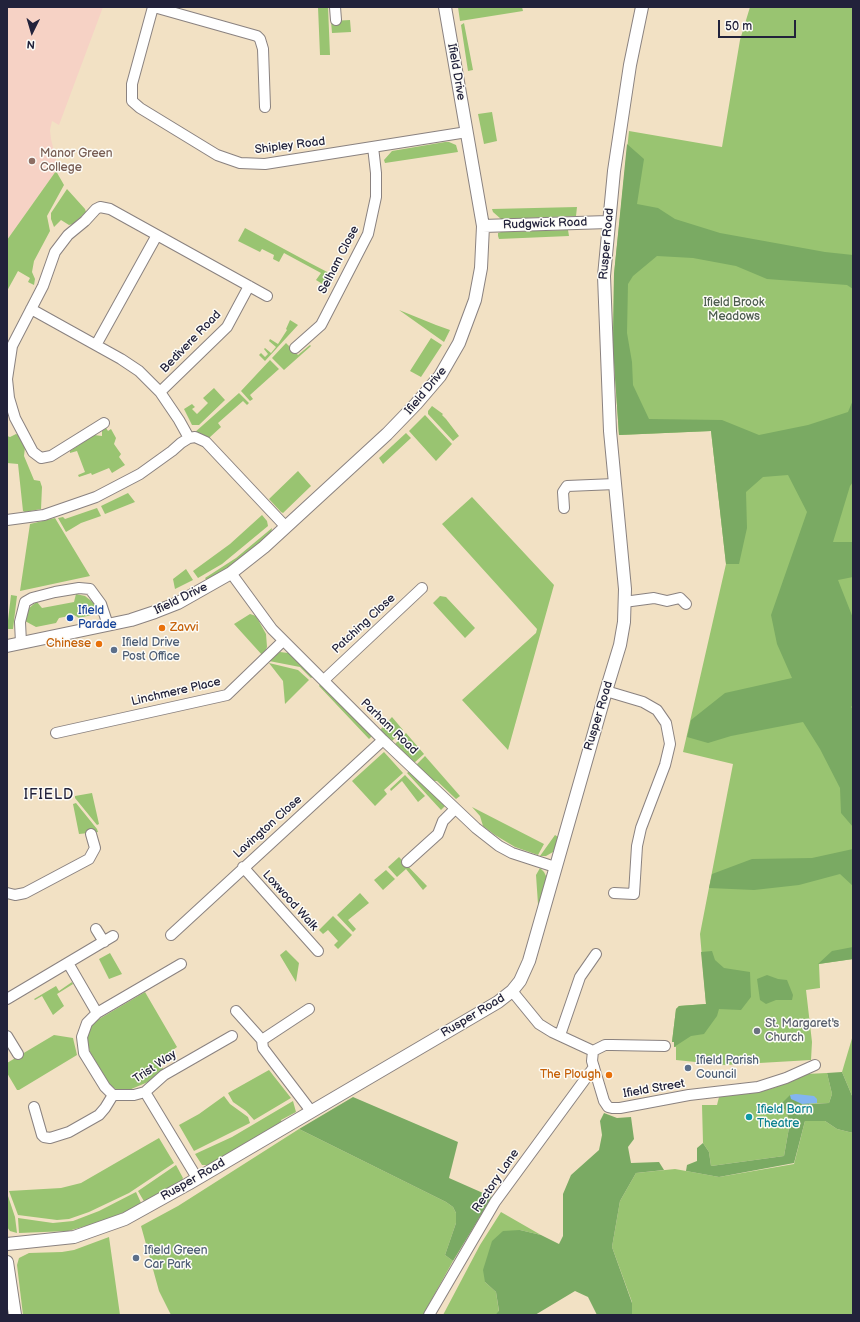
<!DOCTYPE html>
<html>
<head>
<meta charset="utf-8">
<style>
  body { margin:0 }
  #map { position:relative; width:860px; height:1322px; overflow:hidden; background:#f2e1c4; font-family:"Balsamiq Sans",sans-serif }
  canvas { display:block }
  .frame { position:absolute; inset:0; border:8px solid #22223b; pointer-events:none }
  .north { position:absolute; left:12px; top:12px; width:40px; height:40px; -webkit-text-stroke:3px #fdfcf7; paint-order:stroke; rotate:185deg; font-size:11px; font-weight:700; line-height:16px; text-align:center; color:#22223b }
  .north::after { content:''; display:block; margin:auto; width:14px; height:18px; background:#22223b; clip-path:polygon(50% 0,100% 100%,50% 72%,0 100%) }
  .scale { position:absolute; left:718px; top:20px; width:78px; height:18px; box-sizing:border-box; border:2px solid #22223b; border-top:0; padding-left:5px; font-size:12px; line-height:14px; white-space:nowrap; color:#22223b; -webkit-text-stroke:3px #fdfcf7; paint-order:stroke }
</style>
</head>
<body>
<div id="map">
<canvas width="860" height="1322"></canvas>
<div class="frame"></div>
<div class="north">N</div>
<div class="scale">50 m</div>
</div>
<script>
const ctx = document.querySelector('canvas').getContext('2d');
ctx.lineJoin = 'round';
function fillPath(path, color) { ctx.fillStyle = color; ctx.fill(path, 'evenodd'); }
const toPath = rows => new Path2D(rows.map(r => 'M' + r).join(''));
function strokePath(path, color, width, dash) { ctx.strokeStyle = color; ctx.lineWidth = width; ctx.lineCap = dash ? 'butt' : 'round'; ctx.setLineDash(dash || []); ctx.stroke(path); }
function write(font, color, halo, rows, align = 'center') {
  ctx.font = font + ' "Balsamiq Sans",sans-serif'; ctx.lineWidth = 3; ctx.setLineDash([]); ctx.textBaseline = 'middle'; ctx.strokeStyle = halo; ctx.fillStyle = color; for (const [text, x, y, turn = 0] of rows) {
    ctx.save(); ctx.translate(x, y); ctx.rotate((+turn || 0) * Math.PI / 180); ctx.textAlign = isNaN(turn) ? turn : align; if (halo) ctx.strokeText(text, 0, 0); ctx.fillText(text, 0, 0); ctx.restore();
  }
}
const built = toPath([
  [7,7,103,7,59,125,52,121,50,130,51,139,58,168,7,240]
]);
const green = toPath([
  [318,7,328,7,330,55,320,55],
  [458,7,522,7,523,11,460,21],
  [750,7,853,7,853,959,819,964,820,988,806,990,812,1042,811,1060,725,1065,676,1060,676,1047,674,1047,674,1042,672,1042,676,1009,679,1006,706,1004,700,934,733,764,683,752,726,564,711,431,619,435,613,347,614,274,629,131,722,147,740,40],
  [350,20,351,32,332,33,331,21],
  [464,23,473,70,468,71,461,25],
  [492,112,497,141,484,144,478,114],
  [445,142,449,142,456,145,458,152,385,163,384,160,392,151],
  [56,171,64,185,47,216,50,231,34,261,32,272,35,279,34,285,28,282,30,278,18,271,7,291,7,240],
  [67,189,85,209,86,212,73,224,69,225,61,220,54,227,51,219,51,213],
  [577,207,576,216,501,219,493,212,492,209],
  [245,228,310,263,331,274,324,285,316,280,321,273,284,253,279,262,273,259,274,255,262,249,260,252,238,241],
  [568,230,569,236,499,239,498,236,498,233,501,232],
  [399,310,436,325,450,330,444,342],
  [290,320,298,325,265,361,259,355,261,353,265,357,268,354,264,349,265,348,271,353,276,347,269,341,270,339,278,344,287,330,286,329],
  [431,338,442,345,421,377,410,371],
  [286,343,298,355,310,345,311,346,284,370,272,358],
  [270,360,279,369,250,395,253,399,250,401,241,391],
  [214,388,225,400,199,425,192,425,184,409,192,404,195,407,192,409,197,414,208,403,203,398],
  [239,393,249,403,247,405,243,401,218,423,221,427,209,438,194,433],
  [432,406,443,414,442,415,446,419,459,436,453,441,428,414,428,411],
  [425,415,452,444,436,461,409,431],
  [106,428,108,431,111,429,116,438,114,444,121,454,119,457,125,465,112,473,109,468,92,475,91,473,79,477,78,475,85,472,77,451,70,453,70,451,94,435,102,436,102,431],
  [406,433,411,438,383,464,379,458],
  [16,434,21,436,25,447,24,456,34,480,40,481,42,487,41,509,25,512,23,511,18,464,7,463,7,436,10,437],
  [298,471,311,486,283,513,281,512,269,499],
  [128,493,135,502,105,514,101,506],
  [472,497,554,585,508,750,462,700,536,633,537,629,442,524],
  [97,508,101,516,81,523,66,532,58,518,63,517,65,519],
  [262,515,267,521,268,526,222,564,198,578,193,571,230,544],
  [55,518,90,576,20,591,30,524],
  [272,528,271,533,253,550,208,582,205,578,236,558],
  [186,569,193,580,175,589,173,579],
  [76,594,85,596,94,603,100,613,79,618,74,615,59,618,56,623,36,627,25,621,28,609,35,603,37,602,42,608,74,602],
  [11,595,17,596,13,629,7,629],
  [440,596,446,597,475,628,465,638,433,603],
  [250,614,256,616,266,634,267,647,263,656,234,624],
  [280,652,288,653,293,655,314,676,311,678,300,667,269,661],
  [269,663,298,670,309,680,285,704,283,681],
  [321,683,365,728,372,736,369,739,319,686],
  [392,717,403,730,391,742,380,730],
  [406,733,424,754,414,763,395,744],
  [384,752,403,773,384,790,387,794,375,806,352,781],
  [425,756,460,796,456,799,437,781,432,781,416,765],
  [411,770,444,803,445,806,441,810,407,773],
  [405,775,425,796,418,802,402,781,391,791,390,789],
  [92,793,99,824,97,825,75,798,75,796],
  [76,803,97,829,98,832,79,834,73,804],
  [472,807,544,844,538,855,515,847,495,835,483,826,480,816],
  [555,835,558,837,558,839,553,852,546,856,540,856],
  [399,857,427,886,423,890,406,869,397,877,388,867],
  [540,868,544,872,547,878,540,905,538,904,536,875],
  [386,870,395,879,383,890,374,880],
  [360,893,369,903,348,920,356,929,353,932,337,915],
  [333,916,352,935,338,949,334,945,338,941,328,930,323,934,319,930],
  [286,950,299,963,296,982,281,957,280,955],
  [110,953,122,974,109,979,99,959],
  [72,982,73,984,57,994,64,1006,53,1015,42,996,35,1000,34,999,56,986,59,991],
  [145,992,177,1047,166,1055,167,1058,161,1063,163,1069,148,1082,129,1090,117,1090,110,1085,90,1052,86,1036,88,1029,94,1022],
  [54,1035,73,1038,77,1055,19,1090,17,1090,7,1073,7,1063],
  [853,1035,853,1098,842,1072],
  [269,1070,291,1098,254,1120,246,1111,233,1102,228,1093],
  [827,1073,832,1094,829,1103,780,1105,785,1110,790,1122,784,1156,711,1166,709,1152,703,1143,702,1105,717,1105,719,1097,722,1095,767,1090,776,1087,806,1074],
  [224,1096,230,1104,248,1117,250,1123,194,1151,179,1125,199,1114],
  [293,1101,296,1112,281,1120,282,1123,209,1165,202,1165,195,1154,232,1137],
  [805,1121,825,1121,837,1129,853,1133,853,1315,632,1315,632,1302,612,1247,620,1201,636,1173,675,1169,719,1177,794,1164],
  [299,1129,446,1202,453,1207,456,1213,456,1223,445,1255,453,1261,423,1315,171,1315,159,1291,141,1226,178,1206],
  [159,1138,174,1163,129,1193,89,1212,69,1219,57,1220,18,1215,9,1191,61,1188,81,1183],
  [176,1165,183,1178,181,1182,145,1203,138,1191],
  [136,1192,142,1205,100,1222,68,1231,19,1233,18,1218,53,1223,73,1221,99,1211],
  [7,1193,15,1217,17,1233,10,1231,7,1227],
  [501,1212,541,1235,520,1230,485,1282,496,1292,499,1312,495,1315,443,1315,480,1245],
  [109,1237,120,1315,23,1315,17,1265,19,1258,29,1253,62,1252,74,1250]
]);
const forest = toPath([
  [627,144,644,159,637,204,658,208,675,219,720,233,825,252,853,255,853,289,847,285,767,279,736,266,693,258,657,256,633,276,628,284,627,333,632,362,633,385,649,419,722,420,759,435,808,425,848,412,853,400,853,482,850,486,833,542,853,542,853,577,838,580,853,618,853,705,851,707,853,709,853,827,841,813,840,788,820,749,803,722,731,736,708,743,687,737,691,720,725,693,792,678,777,644,771,615,807,512,788,475,763,477,746,492,747,528,739,564,726,564,711,431,619,435,613,347,614,274],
  [853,849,853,886,840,874,799,885,754,890,709,888,712,874,752,859,812,858],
  [853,947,853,959,818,964,832,951],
  [712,951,715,960,724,968,750,972,751,997,741,1010,719,1009,717,1016,704,1034,691,1036,674,1047,674,1042,672,1042,676,1009,679,1006,706,1004,701,952],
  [767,975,778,979,787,980,793,995,792,1000,776,1000,766,1004,760,1000,757,979],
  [842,1072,853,1098,853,1133,837,1129,825,1121,805,1121,794,1163,719,1177,686,1171,687,1165,697,1161,697,1148,703,1143,709,1152,711,1166,784,1156,790,1122,785,1110,780,1105,790,1095,810,1104,829,1103,832,1094,827,1073],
  [353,1097,458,1142,449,1178,492,1197,453,1261,445,1255,456,1223,456,1213,453,1207,446,1202,299,1129],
  [604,1113,617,1118,631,1117,634,1139,628,1147,631,1163,659,1162,664,1170,636,1173,620,1201,612,1247,632,1303,632,1315,597,1315,588,1297,575,1291,535,1315,495,1315,499,1311,496,1292,485,1282,483,1270,492,1241,503,1231,520,1230,541,1235,559,1244,563,1236,563,1194,571,1175,599,1150,602,1135,600,1121]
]);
const water = toPath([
  [796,1094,814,1096,817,1099,817,1103,802,1104,791,1099,790,1095]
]);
const minor = toPath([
  [153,7,132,84,132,101,140,108,217,155,240,163,265,164,467,132],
  [154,7,257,36,260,39,263,49,265,107],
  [335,7,336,20],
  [31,309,121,359,139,371,160,392,179,420,189,438],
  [96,345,157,235],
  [295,348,321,325,368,234,376,197,376,173,373,147],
  [160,392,227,327,249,286],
  [104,423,51,456,41,458,33,452,15,418,9,398,7,379,12,346,43,286,55,252,68,235,85,221,96,209,100,207,110,209,267,296],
  [564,508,563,492,567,486,615,484],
  [7,520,44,515,96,497,140,474,172,451,181,443,189,438,195,437,206,442,286,527],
  [231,573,272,629,383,740,476,828,499,846,512,853,555,867],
  [624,602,654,598,667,601,680,598,686,604],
  [21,643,20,622,25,602,32,598,55,592,79,588,90,589,101,604,108,625],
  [324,680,422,588],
  [606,691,643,702,657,710,666,723,670,744,665,765,641,828,637,846,634,894,614,893],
  [56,733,227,695,283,641],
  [407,862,438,834,443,821,455,809],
  [243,867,318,951],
  [7,893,15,895,25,893,89,859,95,848,91,834],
  [96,929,104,942],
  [171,935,383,740],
  [68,963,97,1013],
  [181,964,97,1013,87,1023,82,1037,84,1053,105,1087,113,1095,134,1095,145,1092,164,1075,232,1036],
  [512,991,539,1024,552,1032,593,1051,592,1061,604,1101,608,1107,612,1108,620,1108,689,1095,758,1087,786,1078,815,1065],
  [7,999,113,936],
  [236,1011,262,1040,263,1048,311,1111],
  [560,1035,580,977,596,954],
  [7,1036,18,1054],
  [262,1040,309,1009],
  [593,1051,605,1045,612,1045,665,1046],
  [145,1092,197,1178],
  [34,1107,42,1135,44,1137,50,1138,69,1132,99,1115,105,1108,113,1095],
  [429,1315,495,1202,594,1067]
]);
const tertiary = toPath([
  [483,226,608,222],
  [7,646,131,620,155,612,178,603,231,573,264,547,387,434,416,404,440,376,459,343,475,300,481,268,483,226,445,7],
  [7,1244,74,1237,125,1219,188,1184,498,1002,512,991,520,981,529,961,606,691,620,645,624,622,625,589,610,431,604,276,614,171,630,65,642,7],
  [7,1262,15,1315]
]);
const markers = [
  [32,161,4,"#8d6e63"],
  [70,618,4,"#1a4fb4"],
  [162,628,4,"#e8710a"],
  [99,644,4,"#e8710a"],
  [114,650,4,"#5c6f8a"],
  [757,1031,4,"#6b7280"],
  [688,1068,4,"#5c6f8a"],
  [609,1075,4,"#e8710a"],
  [749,1117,4,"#0f9aa8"],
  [136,1258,4,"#5c6f8a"]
];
const streetNames = [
  ["Ifield Drive",456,72,80],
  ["Shipley Road",290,146,-7],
  ["Rudgwick Road",545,224,-2],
  ["Rusper Road",607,244,-85],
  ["Selham Close",339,260,-63],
  ["Bedivere Road",191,342,-46],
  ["Ifield Drive",426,391,-50],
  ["Ifield Drive",181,599,-26],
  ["Patching Close",364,624,-43],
  ["Linchmere Place",176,692,-13],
  ["Rusper Road",599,716,-73],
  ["Parham Road",389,727,44],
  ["Lavington Close",268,827,-42],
  ["Loxwood Walk",290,901,48],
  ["Rusper Road",473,1016,-31],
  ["Trist Way",155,1067,-34],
  ["Ifield Street",654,1089,-10],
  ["Rusper Road",193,1180,-30],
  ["Rectory Lane",496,1181,-56]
];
const educationNames = [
  ["Manor Green",40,154],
  ["College",40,168]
];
const parkNames = [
  ["Ifield Brook",734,303],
  ["Meadows",734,317]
];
const transitNames = [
  ["Ifield",78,611],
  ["Parade",78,625]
];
const foodNames = [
  ["Zavvi",170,628,"left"],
  ["Chinese",91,644],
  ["The Plough",601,1075]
];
const serviceNames = [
  ["Ifield Drive",122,643],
  ["Post Office",122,657],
  ["Ifield Parish",696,1061],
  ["Council",696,1075],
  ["Ifield Green",144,1251],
  ["Car Park",144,1265]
];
const worshipNames = [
  ["St. Margaret's",765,1024],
  ["Church",765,1038]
];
const cultureNames = [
  ["Ifield Barn",757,1110],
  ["Theatre",757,1124]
];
const quarterNames = [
  ["IFIELD",49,795]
];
fillPath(built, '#f6d2c5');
fillPath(green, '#99c471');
fillPath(forest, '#7aaa63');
fillPath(water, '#83b5ef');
strokePath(minor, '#8a8280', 12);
strokePath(tertiary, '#8a8280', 14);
strokePath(minor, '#fff', 10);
strokePath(tertiary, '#fff', 12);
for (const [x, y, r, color] of markers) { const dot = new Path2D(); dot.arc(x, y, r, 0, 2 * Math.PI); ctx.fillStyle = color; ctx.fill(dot); strokePath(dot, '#fdfcf7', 1.5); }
write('12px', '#22223b', '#fdfcf7', streetNames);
write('12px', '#785e54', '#fdfcf7', educationNames, 'left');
write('12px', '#4c5b4e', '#fdfcf7', parkNames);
write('12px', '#164399', '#fdfcf7', transitNames, 'left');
write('12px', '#c56008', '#fdfcf7', foodNames, 'right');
write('12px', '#4e5e75', '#fdfcf7', serviceNames, 'left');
write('12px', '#5b616d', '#fdfcf7', worshipNames, 'left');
write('12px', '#0d838f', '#fdfcf7', cultureNames, 'left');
ctx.letterSpacing = '1px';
write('14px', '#22223b', '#fdfcf7', quarterNames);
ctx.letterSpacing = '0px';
</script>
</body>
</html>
